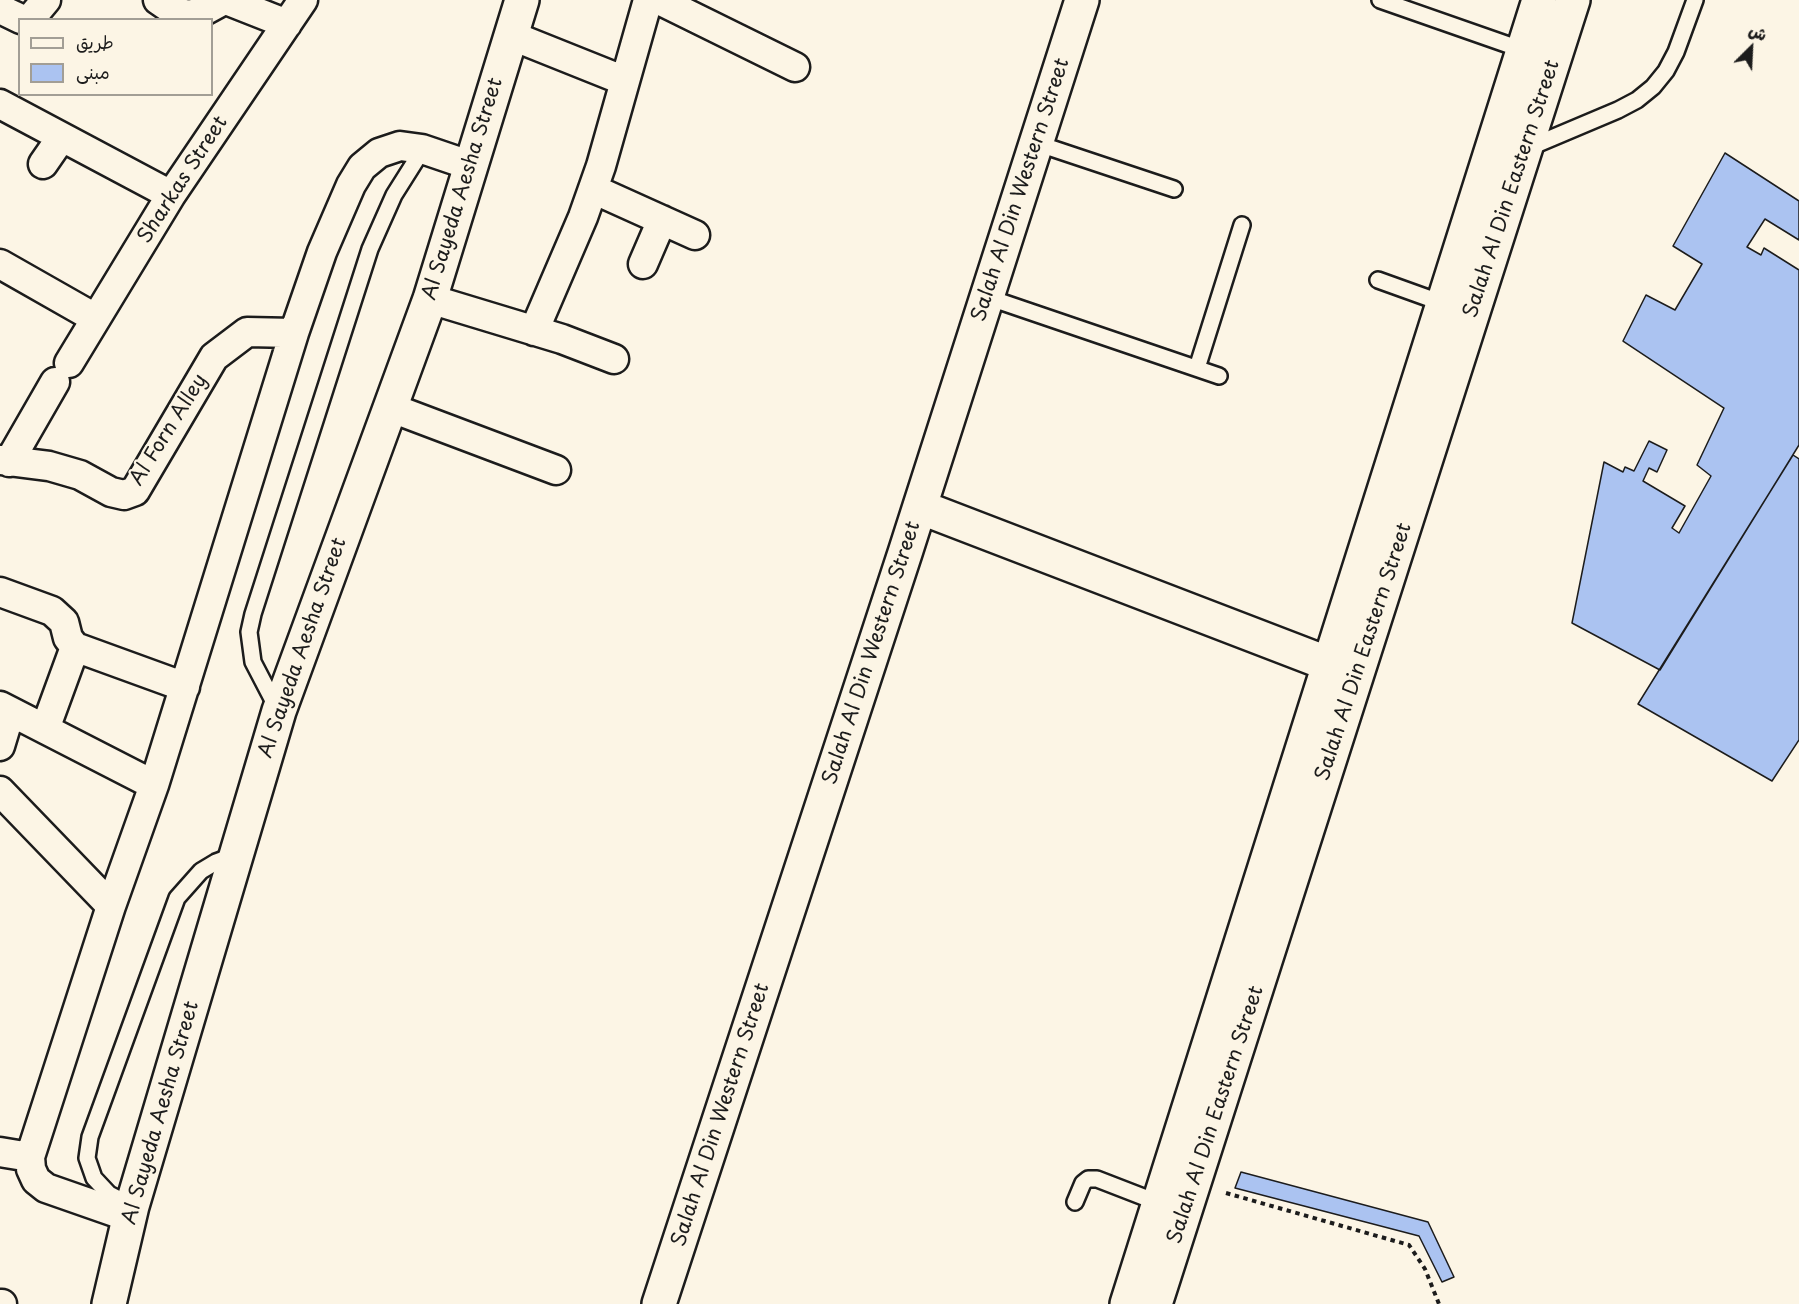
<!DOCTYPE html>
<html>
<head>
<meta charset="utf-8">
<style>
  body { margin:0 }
  #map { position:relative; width:1799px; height:1304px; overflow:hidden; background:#fcf5e5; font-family:"Playpen Sans","Playpen Sans Arabic",sans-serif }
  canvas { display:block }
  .legend { position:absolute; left:18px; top:18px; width:195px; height:78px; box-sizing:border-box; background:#fcf5e5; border:2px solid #a29e95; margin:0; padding:8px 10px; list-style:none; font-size:18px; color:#1c1c1c }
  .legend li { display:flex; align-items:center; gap:12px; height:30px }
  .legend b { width:30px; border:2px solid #a29e95 }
  .north { position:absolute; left:1721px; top:18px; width:60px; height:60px; -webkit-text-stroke:4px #fcf5e5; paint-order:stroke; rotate:24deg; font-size:16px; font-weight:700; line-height:24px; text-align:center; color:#1c1c1c }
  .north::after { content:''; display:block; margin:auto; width:21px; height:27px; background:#1c1c1c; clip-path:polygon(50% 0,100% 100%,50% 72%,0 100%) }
</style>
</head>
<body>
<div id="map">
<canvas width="1799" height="1304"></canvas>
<ul class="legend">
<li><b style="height:8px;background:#fcf5e5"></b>طريق</li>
<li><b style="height:16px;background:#abc3f1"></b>مبنى</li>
</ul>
<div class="north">ش</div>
</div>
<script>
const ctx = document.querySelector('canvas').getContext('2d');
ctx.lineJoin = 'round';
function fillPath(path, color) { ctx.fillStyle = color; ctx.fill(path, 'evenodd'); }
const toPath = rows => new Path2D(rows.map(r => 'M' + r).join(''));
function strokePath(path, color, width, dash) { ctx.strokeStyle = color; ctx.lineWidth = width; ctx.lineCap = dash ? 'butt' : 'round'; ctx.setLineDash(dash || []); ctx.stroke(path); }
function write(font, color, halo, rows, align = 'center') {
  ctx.font = font + ' "Playpen Sans",sans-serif'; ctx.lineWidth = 4.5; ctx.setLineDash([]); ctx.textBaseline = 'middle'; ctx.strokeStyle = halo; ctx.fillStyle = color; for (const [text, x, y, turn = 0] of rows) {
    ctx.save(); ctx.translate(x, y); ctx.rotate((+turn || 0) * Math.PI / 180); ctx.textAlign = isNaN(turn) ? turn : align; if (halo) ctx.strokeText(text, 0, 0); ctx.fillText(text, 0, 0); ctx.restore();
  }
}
const building = toPath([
  [1725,153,1799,201,1799,240,1765,219,1747,247,1761,255,1764,248,1799,270,1799,445,1660,670,1572,623,1604,462,1623,472,1625,467,1634,471,1649,441,1667,450,1657,472,1649,468,1643,481,1685,506,1672,528,1679,533,1711,476,1697,465,1724,408,1623,341,1646,295,1675,310,1702,264,1673,246,1725,153],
  [1793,455,1799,459,1799,740,1772,781,1638,704,1793,455],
  [1241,1172,1428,1222,1454,1277,1442,1282,1419,1236,1235,1188,1241,1172]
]);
const path = toPath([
  [1226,1193,1409,1245,1425,1269,1439,1304]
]);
const service = toPath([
  [1380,0,1523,50],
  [1036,143,1174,189],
  [1528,148,1618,110,1637,100,1653,87,1666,71,1676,52,1695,0],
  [1378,280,1442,303],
  [987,297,1219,376],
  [1197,368,1242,225],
  [278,710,253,662,249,632,253,614,370,249,394,195,423,149],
  [1075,1202,1083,1183,1088,1179,1097,1179,1159,1203],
  [132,1206,109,1194,94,1178,87,1158,90,1137,177,898,201,871,216,862,235,855]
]);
const minor = toPath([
  [158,0,174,11,188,15,202,12,224,0],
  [226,0,287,24],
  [659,0,795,67],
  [0,9,21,19,31,18,46,0],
  [510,35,625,81],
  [0,104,171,195],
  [43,164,61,138],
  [593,189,695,235],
  [0,264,95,318],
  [643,264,662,220],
  [430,299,562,339,614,359],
  [534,331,583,217,601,166,648,0],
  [69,363,171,195,303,0],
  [389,407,556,470],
  [0,460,49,466,80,475,111,492,124,495,135,491,214,357,247,332,294,333],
  [9,462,55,382],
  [0,592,52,611,64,622,68,638,75,647,185,687],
  [0,706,154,785],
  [45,729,75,647],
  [0,746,10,713],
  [0,791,111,906],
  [0,1152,30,1157],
  [129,1217,46,1188,36,1180,31,1169,30,1157,111,906,154,785,294,333,322,252,351,185,362,167,379,153,400,146,422,149,472,166],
  [0,1304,2,1304]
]);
const secondary = toPath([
  [920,507,1347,671],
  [109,1304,132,1206,279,711,430,299,522,0],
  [659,1304,905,553,1082,0],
  [1127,1304,1539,0],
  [1155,1304,1573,0]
]);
const streetNames = [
  ["Sharkas Street",183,180,-57],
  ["Al Sayeda Aesha Street",463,189,-73],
  ["Salah Al Din Eastern Street",1512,189,-72],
  ["Salah Al Din Western Street",1021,190,-72],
  ["Al Forn Alley",169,430,-58],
  ["Al Sayeda Aesha Street",303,648,-71],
  ["Salah Al Din Eastern Street",1364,652,-72],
  ["Salah Al Din Western Street",872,653,-72],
  ["Al Sayeda Aesha Street",161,1113,-74],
  ["Salah Al Din Western Street",721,1115,-72],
  ["Salah Al Din Eastern Street",1216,1115,-72]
];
fillPath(building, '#abc3f1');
strokePath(building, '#1c1c1c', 1.5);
strokePath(service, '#1c1c1c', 20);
strokePath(minor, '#1c1c1c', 33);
strokePath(secondary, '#1c1c1c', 38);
strokePath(path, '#1c1c1c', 4, [4.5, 4.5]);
strokePath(service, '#fcf5e5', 15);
strokePath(minor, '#fcf5e5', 28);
strokePath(secondary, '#fcf5e5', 33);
write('20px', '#1c1c1c', '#fcf5e5', streetNames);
</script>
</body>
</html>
